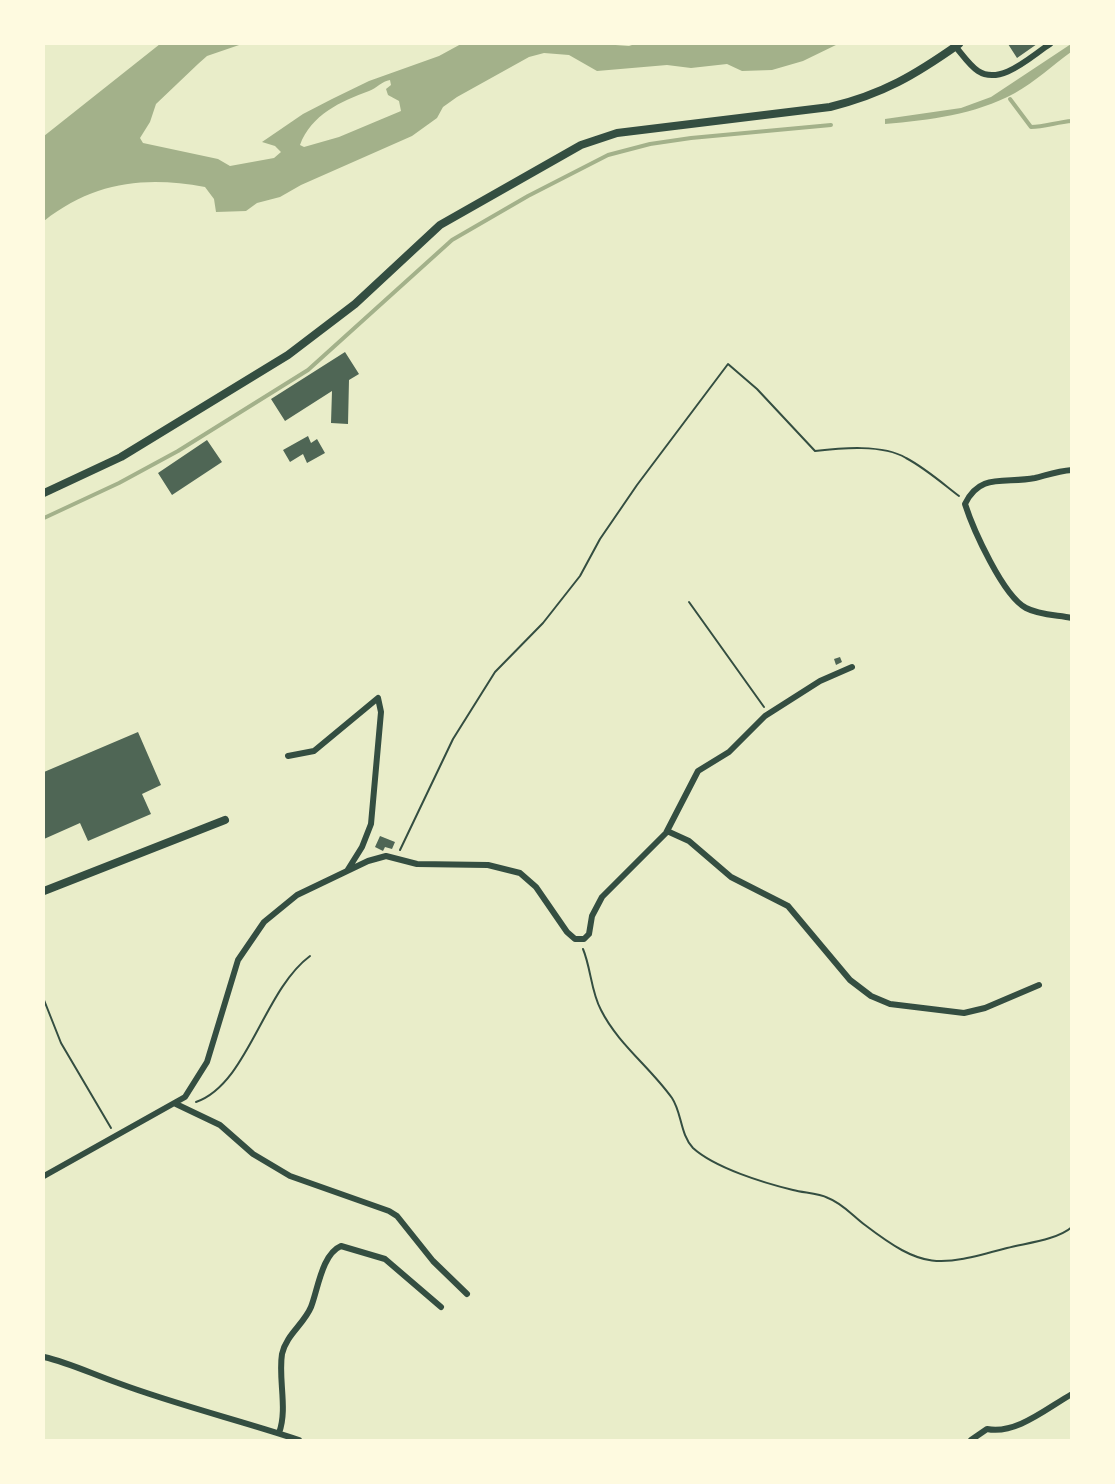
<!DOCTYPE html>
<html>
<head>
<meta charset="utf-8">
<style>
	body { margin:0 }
	#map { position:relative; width:1115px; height:1484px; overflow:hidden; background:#e9edc9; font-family:"Crimson Pro",serif }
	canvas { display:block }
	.frame { position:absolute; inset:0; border:45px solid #fefae0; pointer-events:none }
</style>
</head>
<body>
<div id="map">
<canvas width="1115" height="1484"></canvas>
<div class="frame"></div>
</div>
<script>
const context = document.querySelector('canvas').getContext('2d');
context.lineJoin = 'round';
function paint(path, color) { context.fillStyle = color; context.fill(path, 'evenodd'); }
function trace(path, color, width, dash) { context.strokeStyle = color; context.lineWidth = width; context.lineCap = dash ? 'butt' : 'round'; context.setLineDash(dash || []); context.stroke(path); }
const water = new Path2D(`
	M160 44H242L207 56 198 64 156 104 150 122 140 138 143 143 218 159 230 166 274 158 281 152 275 146 262 142 303 114 332 99 369 81 439 56 461 44H602L629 46 635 44H838L803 61 772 70 742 71 727 64 691 68 667 65 597 71 569 55 544 53 529 57 457 97 443 107 437 118 412 136 301 185 280 197 257 203 246 211 216 212 214 199 205 187C144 176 94 182 44 221V136ZM390 80 391 85 386 89 388 95 399 101 401 111 339 137 304 147 300 145C311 115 341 101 369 91 377 88 382 81 390 80Z
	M1071 44V52C1053 65 1035 82 1015 93 974 115 930 120 885 124V119L961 108 991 97Z`);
const stream = new Path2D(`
	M1010 99 1031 127C1045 127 1057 122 1072 121
	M44 518 119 483 178 451 308 370 452 240 528 196 608 155 650 144 691 138 831 125`);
const building = new Path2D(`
	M1008 44H1037L1017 58Z
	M345 352 359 374 349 380 348 424 331 423 332 391 285 421 271 399Z
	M308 436 311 443 317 439 325 453 307 463 303 454 290 462 283 450Z
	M207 440 222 462 172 495 158 473Z
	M840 657 842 662 836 665 834 659Z
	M138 732 161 785 142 794 151 814 88 841 80 823 44 839V772Z
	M380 836 395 842 392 849 385 847 383 851 375 847Z`);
const path = new Path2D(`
	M689 602 764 707
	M400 850 453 739 495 672 543 623 580 576 600 539 637 485 728 364 757 389 815 451C841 448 883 444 906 458 925 468 942 483 959 496
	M583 949C591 968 591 992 601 1010 618 1044 650 1067 672 1098 682 1113 680 1134 693 1148 715 1168 764 1183 793 1190 804 1193 818 1193 828 1198 842 1203 853 1216 865 1225 924 1270 937 1267 1007 1248 1026 1243 1057 1240 1072 1227
	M44 1000 61 1043 111 1128
	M196 1102C248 1084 263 991 310 956`);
const minor = new Path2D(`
	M955 46C962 54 969 65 978 71 1001 86 1031 56 1050 44
	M1072 470C1058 471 1047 475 1035 478 1006 484 980 472 965 504 973 529 1003 596 1026 608 1039 615 1057 615 1072 618
	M288 756 314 751 378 698 381 712 371 824 362 847 347 871
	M667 831 689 841 731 877 788 906 850 980 871 996 890 1004 964 1013 985 1008 1039 985
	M176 1104 220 1125 253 1154 290 1176 389 1211 397 1216 433 1261 467 1294
	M44 1176 185 1097 207 1062 238 960 264 922 297 895 368 861 386 856 417 864 488 865 520 873 536 887 567 932 575 939H584L589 934 592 916 602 897 666 833 698 771 729 752 765 716 820 681 852 667
	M44 1357C70 1363 92 1374 118 1383 177 1405 239 1420 299 1440
	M279 1433C288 1409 278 1379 282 1354 286 1335 304 1324 311 1307 318 1289 322 1254 341 1246L385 1259 441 1307
	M971 1440 987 1429C1016 1435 1047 1408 1072 1394`);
const tertiary = new Path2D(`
	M44 891 225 820`);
const secondary = new Path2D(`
	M44 493 121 457 288 355 355 304 440 225 581 145 617 133 830 107C883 94 915 75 959 44`);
paint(water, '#a3b18a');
trace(stream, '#a3b18a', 4);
paint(building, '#4f6655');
trace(path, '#344e41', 2);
trace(minor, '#344e41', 6);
trace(tertiary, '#344e41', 8);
trace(secondary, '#344e41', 8);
</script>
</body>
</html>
